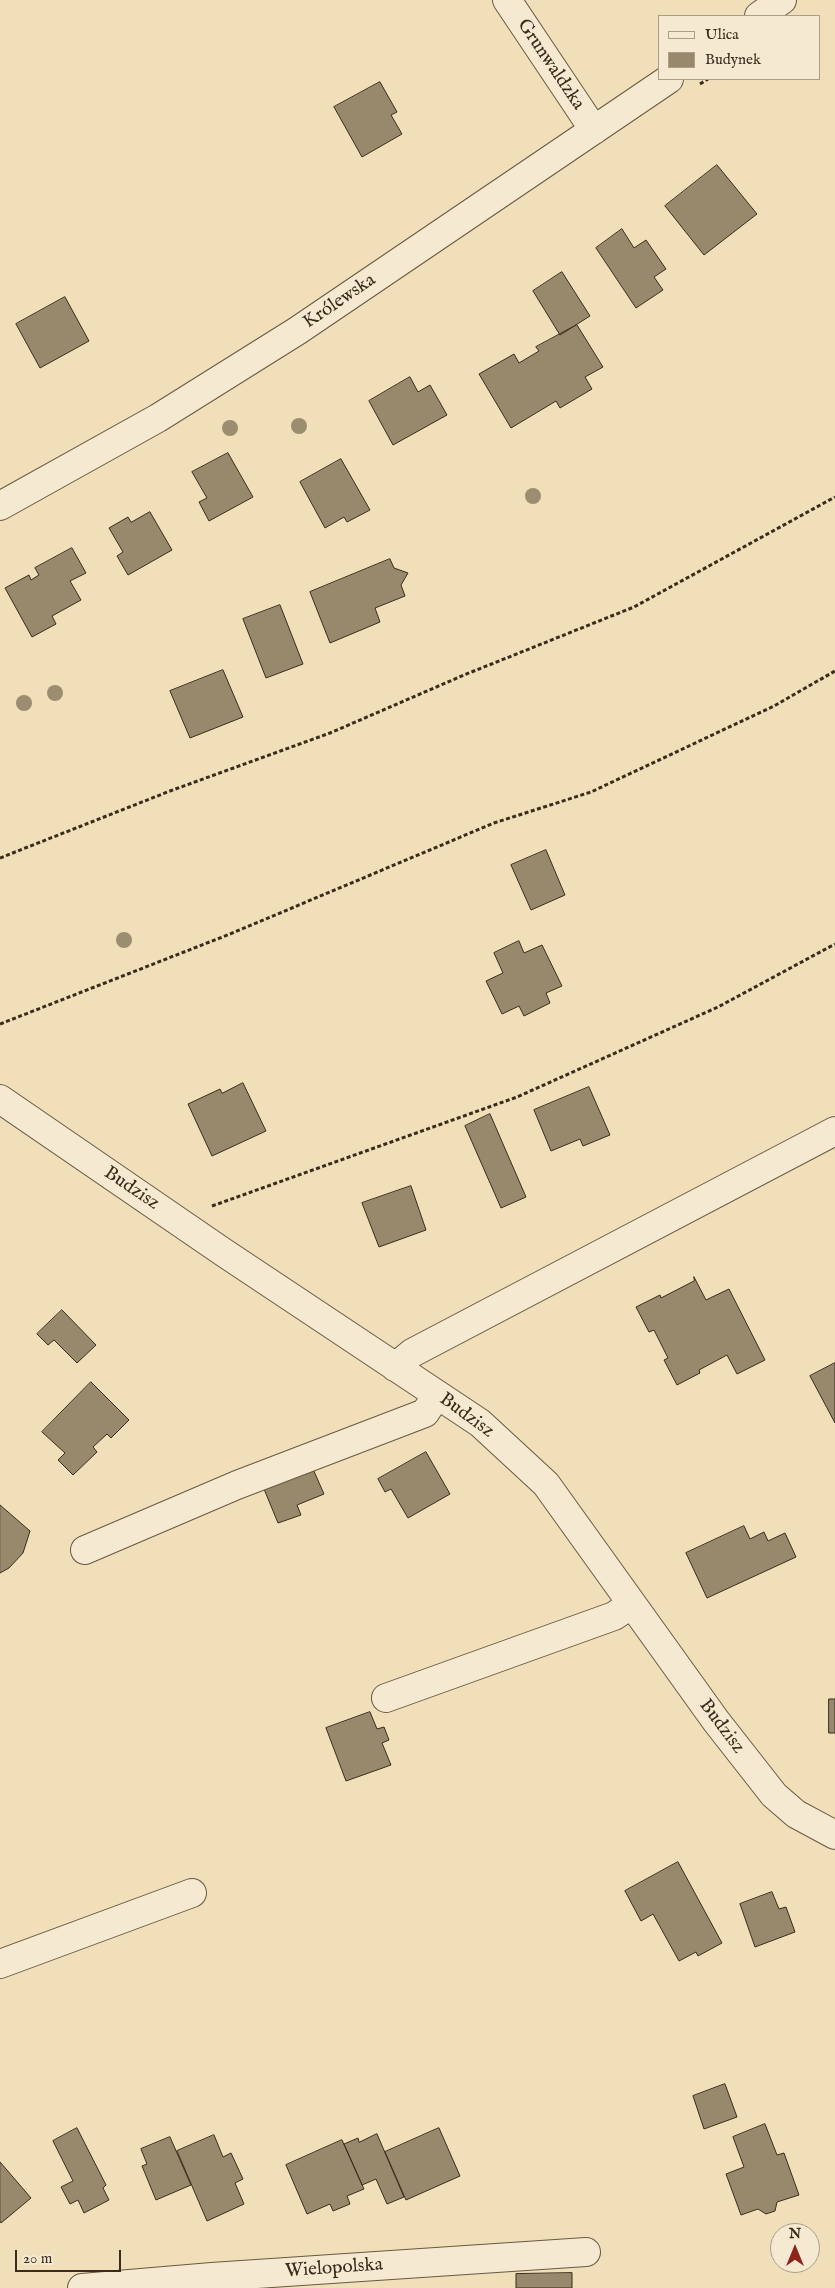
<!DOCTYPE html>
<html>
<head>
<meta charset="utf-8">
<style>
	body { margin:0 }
	#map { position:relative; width:835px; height:2288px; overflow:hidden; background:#f0dfb8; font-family:"IM FELL English",serif }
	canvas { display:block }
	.legend { position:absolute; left:658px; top:15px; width:162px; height:65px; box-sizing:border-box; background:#f5ead1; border:1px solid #aa9e89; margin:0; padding:6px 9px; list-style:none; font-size:15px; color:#392c1c }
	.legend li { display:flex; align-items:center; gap:10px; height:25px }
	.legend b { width:25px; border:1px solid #aa9e89 }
	.north { position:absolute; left:770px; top:2223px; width:50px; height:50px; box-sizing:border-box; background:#f5ead1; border:1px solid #aa9e89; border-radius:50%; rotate:0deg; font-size:14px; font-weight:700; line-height:20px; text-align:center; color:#392c1c }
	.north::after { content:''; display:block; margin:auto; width:18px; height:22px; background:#8f2418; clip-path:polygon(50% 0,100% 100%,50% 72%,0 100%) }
	.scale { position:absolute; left:15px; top:2250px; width:106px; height:22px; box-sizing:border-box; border:2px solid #392c1c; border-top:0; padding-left:6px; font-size:15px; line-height:18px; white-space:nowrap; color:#392c1c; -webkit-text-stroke:4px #f5ead1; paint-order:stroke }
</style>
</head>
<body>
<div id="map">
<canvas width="835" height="2288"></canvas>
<ul class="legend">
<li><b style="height:6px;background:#f5ead1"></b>Ulica</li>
<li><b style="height:14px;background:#98896d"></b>Budynek</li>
</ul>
<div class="north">N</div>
<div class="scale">20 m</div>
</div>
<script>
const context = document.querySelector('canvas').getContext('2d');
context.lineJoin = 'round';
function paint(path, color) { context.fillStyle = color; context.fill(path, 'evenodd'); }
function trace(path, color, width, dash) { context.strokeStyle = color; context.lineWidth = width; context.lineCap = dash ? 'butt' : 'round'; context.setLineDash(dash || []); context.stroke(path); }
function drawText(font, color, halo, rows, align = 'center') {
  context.font = font + ' "IM FELL English",serif'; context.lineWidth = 4; context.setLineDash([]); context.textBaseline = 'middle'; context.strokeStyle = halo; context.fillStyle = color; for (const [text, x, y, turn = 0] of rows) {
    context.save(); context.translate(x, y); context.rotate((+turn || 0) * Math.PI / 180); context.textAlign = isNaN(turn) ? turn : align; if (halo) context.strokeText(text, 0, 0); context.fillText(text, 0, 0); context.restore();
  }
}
const building = new Path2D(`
	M380 82 397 112 391 115 402 134 362 157 334 107Z
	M717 165 757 214 704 255 665 206Z
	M622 229 634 248 646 240 666 269 654 277 663 290 636 308 596 248Z
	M562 272 590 316 560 335 533 291Z
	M65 297 89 341 40 368 16 324Z
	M577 325 603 367 585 377 592 389 560 408 556 401 511 428 479 374 514 354 519 363 539 351 536 347Z
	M410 377 418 392 430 385 447 415 393 445 369 401Z
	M228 453 253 497 209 521 199 502 207 498 192 472Z
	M341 459 370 510 347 522 344 517 325 528 300 482Z
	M150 512 172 550 128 575 117 556 123 552 109 528 128 517 131 522Z
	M72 548 86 573 70 581 81 600 52 616 56 624 32 637 5 588 29 575 31 580 39 575 35 568Z
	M390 559 394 568 408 573 401 585 405 596 375 608 380 622 330 643 310 592Z
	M280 605 303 664 266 678 243 619Z
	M223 670 243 717 190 738 170 691Z
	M546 850 565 895 531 910 511 865Z
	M519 941 524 953 542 945 562 986 546 993 550 1003 524 1016 519 1006 502 1014 486 981 503 973 494 953Z
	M243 1083 266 1131 212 1156 188 1104 220 1089 222 1093Z
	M589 1087 610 1135 583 1146 580 1139 551 1151 534 1110Z
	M490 1114 526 1197 501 1208 465 1126Z
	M411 1186 426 1230 379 1247 362 1203Z
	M694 1277 706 1300 729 1289 765 1360 737 1374 727 1355 699 1370 700 1373 677 1385 664 1360 668 1358 654 1330 649 1332 636 1307 660 1295 661 1298 694 1281Z
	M62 1310 96 1345 77 1363 54 1340 48 1345 37 1334Z
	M835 1363V1423L810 1376Z
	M91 1382 129 1420 111 1438 107 1434 93 1447 97 1452 73 1475 58 1460 65 1453 42 1432Z
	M426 1452 450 1494 408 1518 391 1489 385 1492 378 1479Z
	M313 1469 324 1494 297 1505 301 1515 278 1523 264 1489Z
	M0 1505 30 1531 23 1553 9 1568 0 1573Z
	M744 1526 750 1539 764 1532 768 1541 785 1533 796 1557 707 1598 686 1553Z
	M829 1699H835V1733H829Z
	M370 1712 377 1729 384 1727 389 1740 382 1743 391 1765 346 1781 326 1728Z
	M678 1862 722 1943 698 1956 696 1952 679 1961 653 1914 641 1921 625 1891Z
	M772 1892 779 1909 786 1907 795 1932 755 1947 740 1904Z
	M725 2084 737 2117 704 2129 693 2096Z
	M765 2124 777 2155 784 2153 799 2195 777 2202 775 2211 766 2214 758 2209 741 2215 726 2174 744 2167 733 2137Z
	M77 2128 106 2185 103 2188 109 2200 84 2213 78 2200 70 2204 61 2187 73 2181 53 2141Z
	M439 2128 460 2176 406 2200 385 2152Z
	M377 2134 404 2197 387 2204 376 2179 362 2185 344 2144 358 2138 359 2142Z
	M214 2135 223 2157 231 2153 243 2179 235 2183 244 2204 207 2221 177 2151Z
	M170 2137 191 2185 156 2200 142 2166 147 2164 141 2149Z
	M342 2140 364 2189 347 2196 350 2204 333 2211 330 2204 307 2214 286 2165Z
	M0 2162 31 2198 1 2223 0 2221Z
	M572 2273V2288H516V2274Z`);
const path = new Path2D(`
	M700 84 708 79
	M0 858 170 791 330 733 464 675 634 607 835 497
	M0 1024 230 934 494 823 591 792 774 706 835 671
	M212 1206 517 1097 718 1007 835 944`);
const minor = new Path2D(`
	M507 0 594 130
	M759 16 782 0
	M0 506 158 418 297 331 669 79
	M0 1099 223 1252 480 1423 546 1484 716 1721 774 1795 796 1814 835 1835
	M395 1367 412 1353 835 1131
	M85 1550 237 1485 425 1413 437 1395
	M386 1698 614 1616 632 1604
	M0 1964 192 1893
	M82 2288 212 2277 586 2252`);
const trees = [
	[299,426],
	[230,428],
	[533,496],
	[55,693],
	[24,703],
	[124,940]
];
const streetNames = [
	["Grunwaldzka",550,65,56],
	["Królewska",340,302,-34],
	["Budzisz",131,1189,34],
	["Budzisz",466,1416,36],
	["Budzisz",721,1727,53],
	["Wielopolska",334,2269,-4]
];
paint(building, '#98896d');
trace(building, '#392c1c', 1);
trace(minor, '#675943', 30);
trace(path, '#392c1c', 3, [4, 2.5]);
trace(minor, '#f5ead1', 28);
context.fillStyle = '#9c8d70';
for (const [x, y] of trees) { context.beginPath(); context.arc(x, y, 8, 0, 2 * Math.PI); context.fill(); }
drawText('19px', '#392c1c', '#f5ead1', streetNames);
</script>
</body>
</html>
